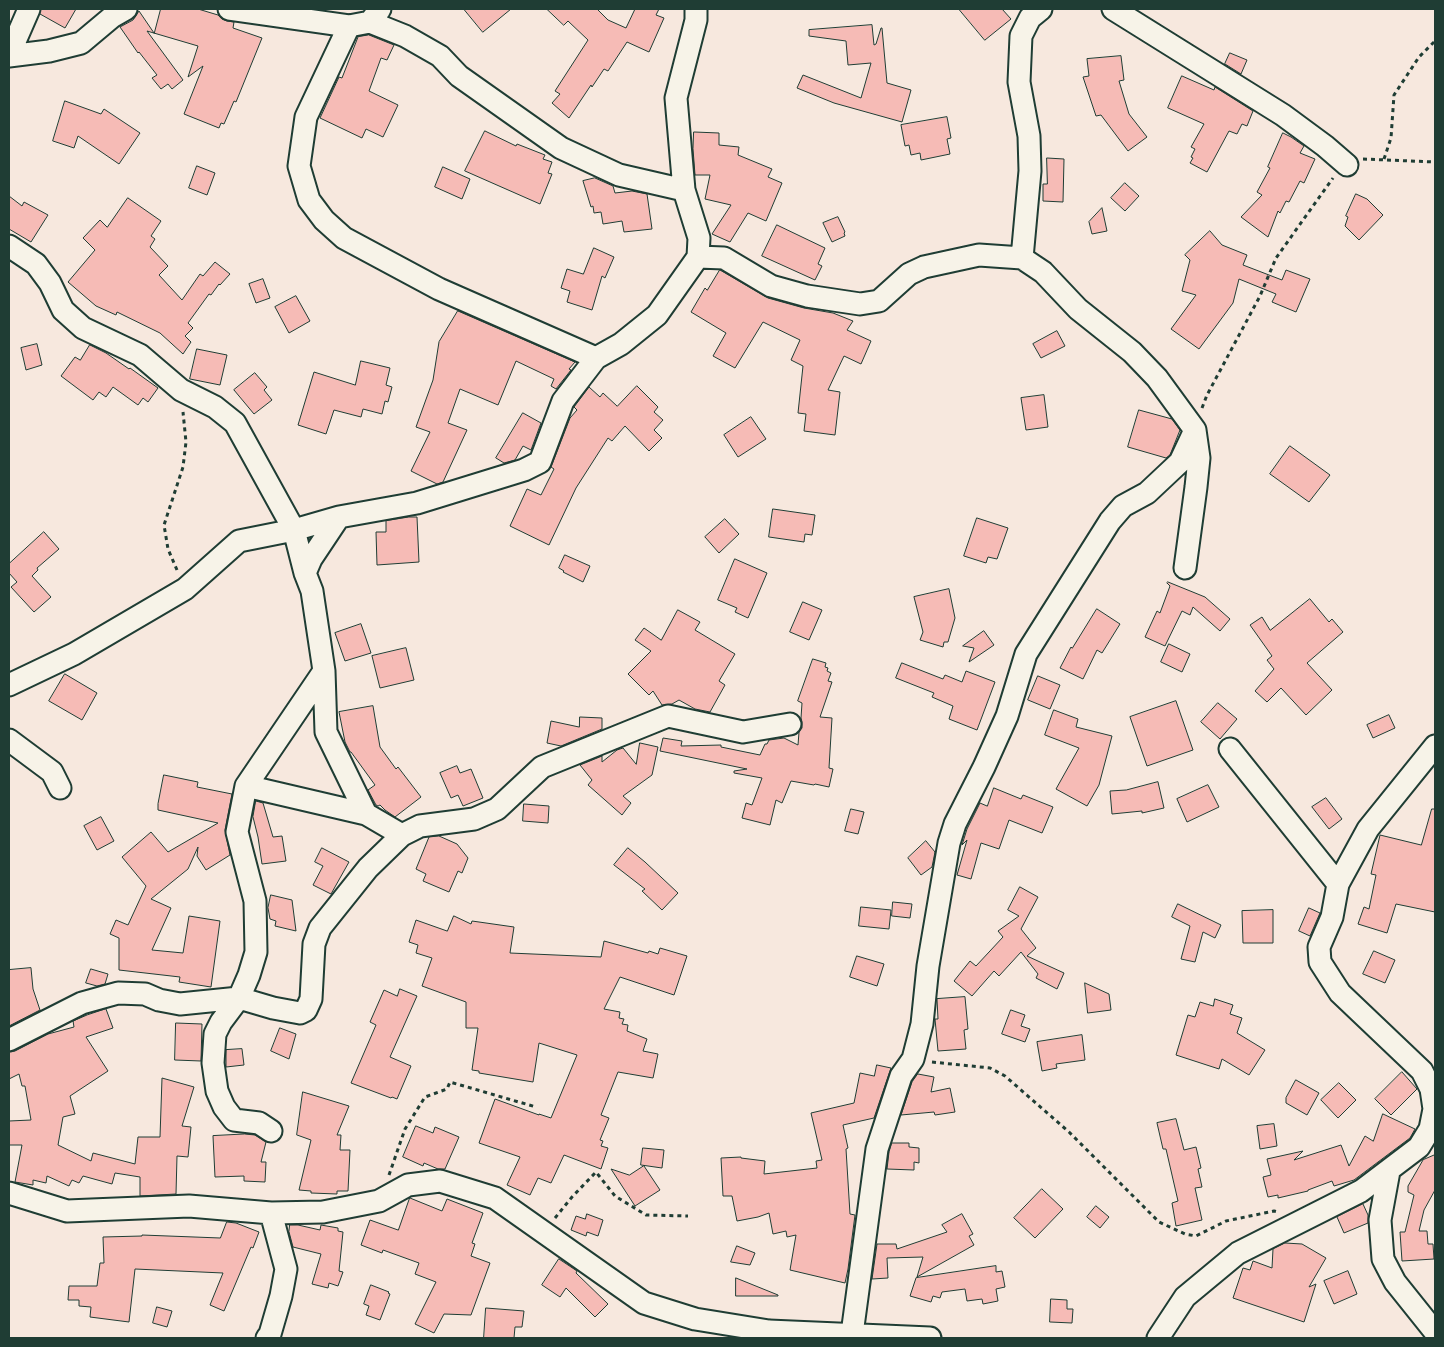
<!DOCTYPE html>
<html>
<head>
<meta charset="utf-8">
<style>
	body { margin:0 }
	#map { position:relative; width:1444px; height:1347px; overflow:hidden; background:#f7e8de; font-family:Delius,sans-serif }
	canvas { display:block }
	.frame { position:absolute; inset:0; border:10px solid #1f3d34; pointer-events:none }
</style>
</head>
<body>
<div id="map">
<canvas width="1444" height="1347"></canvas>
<div class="frame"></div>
</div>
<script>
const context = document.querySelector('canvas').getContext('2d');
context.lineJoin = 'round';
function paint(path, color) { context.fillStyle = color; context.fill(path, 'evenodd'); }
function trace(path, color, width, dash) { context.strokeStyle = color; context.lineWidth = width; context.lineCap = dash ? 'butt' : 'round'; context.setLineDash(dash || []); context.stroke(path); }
const building = new Path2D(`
	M41 9H76L65 28 40 14Z
	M161 9H198L218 15 222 19 227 21 234 22 233 28 262 38 236 102 234 101 224 124 221 123 219 128 184 114 203 66 188 77 198 46 147 31 183 80 172 89 168 84 161 89 152 78 157 75 139 52 138 53 120 27 133 20 139 11 154 33Z
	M464 9H511L483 32Z
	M547 9H597L608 20 626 28 635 9H659L656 15 664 18 649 52 627 42 608 71 604 69 592 87 591 85 569 118 552 103 560 94 555 91 588 40 568 21 564 25Z
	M959 9H1002L1011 19 985 40Z
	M872 25 874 45 876 44 881 28H882L887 83 911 90 902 122 834 103 797 88 803 75 861 98 871 63 848 65 846 41 809 36V30Z
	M369 35 394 45 387 60 381 58 369 91 398 105 383 137 366 129 362 138 320 118 339 77 342 78 358 37Z
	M1230 53 1247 60 1241 74 1225 64Z
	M1121 56 1124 80 1119 81 1129 114 1147 137 1128 151 1101 115 1096 116 1083 77 1089 76 1087 59Z
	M1182 76 1214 90 1215 87 1253 111 1247 126 1242 124 1237 134 1229 131 1207 172 1190 163 1193 158 1191 157 1195 149 1191 147 1204 124 1168 108Z
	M65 101 101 114 104 109 140 133 119 164 78 136 74 148 53 141Z
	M947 117 951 138 947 139 950 154 921 160 920 153 911 155 909 145 905 146 901 125Z
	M485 131 516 146 517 144 545 155 543 159 552 162 548 173 552 174 540 204 465 171Z
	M694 132 719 133V145L739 147 738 155 772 169 768 177 782 183 766 221 748 213 730 242 712 234 731 205 705 199 710 175H695L693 149Z
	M1283 133 1291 137 1304 146 1300 153 1315 159 1304 183 1300 181 1289 202 1286 201 1280 213 1278 211 1268 237 1241 217 1262 195 1257 192 1270 168 1268 167Z
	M1047 158 1064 159 1063 202 1043 201V184H1047Z
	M197 166 215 173 207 195 189 188Z
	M443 167 470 179 462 199 435 187Z
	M595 178 613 186 615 193 632 191 647 194 652 229 624 232 622 221 603 224 601 212 594 213 593 206 591 207 583 181Z
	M1125 183 1139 196 1125 211 1111 198Z
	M1356 194 1367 199 1383 215 1359 240 1345 226 1348 217 1346 216Z
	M9 196 22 206 24 202 48 215 31 242 9 229Z
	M128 198 161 221 151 236 155 239 150 247 168 266 159 275 182 300 200 274 203 276 215 262 230 274 220 285 219 284 211 295 209 294 188 323 193 328 185 336 191 342 183 354 160 333 117 312 116 315 96 306 68 282 95 250 83 238 100 220 107 227Z
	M1102 208 1107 231 1092 234 1089 222Z
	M838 217 845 232 844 233 845 236 832 242 823 223Z
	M777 225 825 248 818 264 822 266 815 280 762 256Z
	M1210 231 1222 245 1247 255 1243 265 1282 280 1286 270 1310 279 1296 312 1272 302 1276 294 1239 279 1233 303 1199 349 1171 329 1196 295 1182 291 1190 260 1185 255Z
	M594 248 614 257 605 278 602 276 592 310 567 302 570 291 561 288 567 269 583 274Z
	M720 270 768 298 804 308 833 313 853 321 847 330 871 341 861 364 844 356 828 390 840 392 835 435 804 431 806 414 798 413 803 366 791 360 800 340 763 322 735 368 713 356 726 333 691 312 705 288 707 290Z
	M263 279 270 298 256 303 249 284Z
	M296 296 310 321 289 333 275 307Z
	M458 311 575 362 569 369 571 370 556 389 551 386 554 379 516 361 498 405 460 389 448 423 467 430 443 482 437 484 411 471 430 432 416 427 433 380 439 342Z
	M1057 331 1065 346 1041 358 1033 344Z
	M37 344 42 365 26 370 21 348Z
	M90 345 106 353 129 369 130 368 158 388 148 402 143 398 138 405 113 387 106 397 99 392 93 400 61 376 75 357 80 360Z
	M197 349 227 355 220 385 190 379Z
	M361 361 390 368 386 385 392 387 388 402 385 401 382 414 363 409 361 417 334 410 326 434 298 425 314 372 355 385Z
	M255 373 267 387 264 390 272 400 254 414 234 390Z
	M637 386 658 407 654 412 663 420 654 430 662 438 649 451 625 426 612 441 608 438 576 488 549 545 510 526 527 489 541 495 554 469 551 467 570 418 577 410 574 407 589 387 600 397 603 393 617 406Z
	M1044 395 1048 427 1026 430 1021 398Z
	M1139 410 1172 419 1180 430 1170 455 1166 458 1128 447Z
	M523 413 541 423 531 450 523 446 515 460 504 463 496 458Z
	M751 417 766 439 738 457 724 435Z
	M1290 446 1330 475 1309 502 1270 474Z
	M773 509 815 515 812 535 805 534 804 542 769 537Z
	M409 517H417L419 562 377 565 376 532H386V521Z
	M977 518 1008 528 997 559 988 557 986 563 964 556Z
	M725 519 739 534 719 553 705 537Z
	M44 532 59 549 37 568 38 570 32 576 51 597 34 612 11 587 17 582 9 573V564Z
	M565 555 590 566 583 582 563 572 564 571 559 568Z
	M735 559 767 573 748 618 735 612 737 608 718 600Z
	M1168 582 1205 597 1230 619 1220 631 1193 607 1190 615 1182 611 1165 646 1145 637 1157 611 1160 613 1170 586 1167 583Z
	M949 589 955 618 948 642H944L943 647 920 640 923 632 914 597Z
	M1310 599 1329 622 1332 619 1343 632 1307 663 1332 690 1306 715 1281 688 1267 702 1255 691 1274 669 1267 660 1272 656 1250 625 1262 617 1270 630Z
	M803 602 822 610 809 640 790 632Z
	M1097 609 1120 624 1102 653 1097 650 1083 679 1060 668 1071 647 1072 648Z
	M678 610 700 622 695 630 735 654 719 681 725 685 710 712 695 709 679 700 672 704 662 705 653 691 649 695 628 674 651 651 635 640 644 628 661 640Z
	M361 624 371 653 345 661 335 633Z
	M984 631 994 645 969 662 974 648 963 646Z
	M1169 644 1190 654 1182 672 1161 662Z
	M406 648 414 680 380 688 372 656Z
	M813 659 826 663 825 667 828 668 827 671 831 673 828 681 832 682 820 717 832 718 829 768 833 769 829 787 815 784 814 785 791 781 782 803 776 800 770 825 742 818 746 803 752 805 762 778 734 773V771L747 769 660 751 663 738 682 741 681 746 721 745V747L760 755 765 744H767L769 740 784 738 798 745 799 732 802 728V722L801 718 802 703 798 701Z
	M902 663 943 679 945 675 962 682 966 671 995 682 977 730 949 719 953 706 932 697 934 693 896 678Z
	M65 674 97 693 82 720 49 701Z
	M1038 676 1060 685 1050 709 1028 700Z
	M1176 701 1193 750 1147 766 1130 717Z
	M1218 703 1237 719 1220 739 1201 722Z
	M373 706 380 747 396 769 398 767 421 797 395 817 385 810 380 805 378 806 376 805 368 790 375 785 351 752H350L345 742 339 712Z
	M1054 710 1078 719 1076 727 1112 736 1099 785 1087 806 1056 789 1079 748 1045 735Z
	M1389 715 1395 728 1373 738 1367 725Z
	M580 717 602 718V729L561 746 547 743 551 721 579 727Z
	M640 743 658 747 652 775 623 796 631 803 622 815 588 785 592 780 580 765 602 756V762L617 750 623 748 636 764Z
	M457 766 460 773 471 769 483 798 463 806 458 795 451 798 440 773Z
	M164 775 198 782 197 787 232 794 225 830 230 855 206 870 197 856 198 847 188 869 151 899 171 908 152 950 183 953 189 916 220 921 211 987 179 982 180 977 119 970V938L110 934 116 920 128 925 146 886 122 857 151 832 168 852 218 823 158 810V804Z
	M1158 782 1164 808 1142 813V811L1112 814 1110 791 1126 790Z
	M1208 785 1219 807 1187 822 1177 799Z
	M994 788 1021 799 1023 795 1053 807 1042 833 1009 820 999 849 981 843 971 879 957 875 967 840 962 845 967 829 980 803 987 806Z
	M1326 798 1342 819 1329 829 1312 807Z
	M256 801 263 803 273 837 282 836 286 861 262 864 258 837 253 817Z
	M524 804 549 806 548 823 523 821Z
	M851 809 864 812 858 834 845 831Z
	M1432 809H1435V912L1396 904 1387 933 1358 924 1364 907 1369 909 1376 875 1371 874 1380 835 1421 845Z
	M101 817 114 841 97 850 84 826Z
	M439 836 457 844 468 858 462 873 458 871 449 892 423 881 426 874 416 869 429 837Z
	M926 841 935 852 932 867 921 875 908 858Z
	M322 848 349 862 331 894 313 885 323 866 315 862Z
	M628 848 645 862 678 893 662 910 642 891 645 889 614 865Z
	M1020 887 1038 897 1021 929 1036 948 1027 956 1064 973 1057 989 1036 978 1038 974 1021 952 999 976 994 971 972 996 954 981 970 961 976 966 1003 937 998 931 1019 916 1008 910Z
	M271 895 292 900 296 931 275 926 276 921 270 919 268 908Z
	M893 902 912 904 910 918 892 916Z
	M1178 904 1221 925 1215 938 1203 932 1195 962 1181 959 1190 926 1172 917Z
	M861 907 891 910 889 929 859 926Z
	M1309 908 1320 913 1310 936 1299 931Z
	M1273 910V943H1243L1242 911Z
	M454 916 471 924 472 921 514 927 510 953 601 957 604 941 648 953 649 951 658 954 660 948 687 956 674 995 620 977 604 1009 620 1012 619 1018 624 1019 622 1024 628 1025 627 1031 647 1039 643 1051 658 1054 653 1078 618 1072 601 1115 609 1118 600 1140 603 1141 601 1146 608 1148 601 1169 564 1155 551 1183 538 1178 530 1195 507 1185 520 1157 479 1143 495 1099 539 1115V1114L551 1118 577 1055 539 1043 533 1082 479 1073V1071L472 1070 478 1028H466V1002L422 986 432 958 416 953 418 945 409 942 416 920 447 931Z
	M1374 951 1395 960 1385 983 1363 974Z
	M857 956 884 964 877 986 850 977Z
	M31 968 33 989 40 1010 9 1026V970Z
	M91 969 108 974 105 984 97 986 86 983Z
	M1085 983 1109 994 1111 1010 1088 1013Z
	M400 989 417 996 390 1057 411 1066 397 1099 392 1097 391 1098 351 1083 376 1025 370 1022 384 990 397 996Z
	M965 997 968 1029 964 1030 966 1049 938 1051 935 1019H938L937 999Z
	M1215 999 1233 1005 1230 1014 1242 1018 1237 1033 1265 1050 1249 1075 1222 1059 1219 1069 1176 1055 1188 1015 1195 1017 1200 1002 1213 1006Z
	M106 1009 113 1028 86 1037 108 1071 70 1096 75 1114 63 1117 58 1145 91 1161 93 1153 135 1164 138 1137H160L162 1078 194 1087 182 1126 191 1127 188 1157 177 1156 176 1194 140 1196V1177L115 1173 112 1184 83 1176 79 1183 72 1180 69 1186 47 1176 46 1183 33 1180V1185L15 1182 22 1145H9V1121L31 1120 25 1086H22L19 1074 9 1079V1052L15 1051 48 1034 74 1027 73 1021 87 1015Z
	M1011 1010 1025 1015 1021 1026 1030 1029 1025 1042 1002 1034Z
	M176 1023 202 1024 201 1061 175 1060Z
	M280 1028 296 1034 289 1059 271 1051Z
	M1082 1035 1085 1060 1056 1064 1057 1068 1042 1071 1037 1042Z
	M242 1049 244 1065 226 1067V1050Z
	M877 1065 891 1068 874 1118 843 1125 848 1148 846 1149 850 1214 855 1215 848 1269 845 1283 790 1270 796 1235 787 1237 786 1231 773 1234 769 1213 758 1217 737 1221 732 1196H723L721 1158 741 1157V1158L765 1161 764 1174 817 1168 816 1161 822 1160 811 1113 854 1103 860 1073 874 1076Z
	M1402 1072 1417 1089 1391 1115 1375 1099Z
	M918 1074 934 1077 931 1092 950 1088 955 1112 935 1115 934 1112 901 1115 912 1082Z
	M1296 1080 1319 1093 1307 1115 1286 1103V1098Z
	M1339 1083 1356 1100 1338 1118 1321 1100Z
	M303 1092 349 1106 337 1135H341L340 1150H350L348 1191H337V1194L311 1193V1191L299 1190 311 1140 297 1135Z
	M1383 1114 1415 1129 1410 1138 1354 1180 1334 1186 1332 1181 1308 1190V1191L1278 1198V1195L1268 1197 1263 1177 1271 1175 1267 1159 1303 1151 1294 1160 1341 1145 1349 1166 1365 1136 1373 1141Z
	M1176 1119 1184 1150 1196 1147 1201 1168 1198 1169 1202 1187 1195 1188 1202 1220 1176 1226 1172 1203 1178 1201 1166 1149H1163L1157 1123Z
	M1274 1124 1277 1146 1260 1149 1257 1126Z
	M416 1126 433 1133 435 1127 459 1137 445 1169H438L424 1163 423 1166 403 1157Z
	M245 1134 255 1135 266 1142 261 1162H266L265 1182 244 1181V1176L215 1177 213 1136Z
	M892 1143H909V1147L919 1148V1163L914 1162V1170L887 1169 889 1152Z
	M643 1148 664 1150 662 1168 641 1165Z
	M1435 1155V1190L1424 1210 1419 1231H1427L1428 1244H1433L1434 1259 1402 1261 1400 1232H1405L1414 1195 1408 1192V1186L1423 1160Z
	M644 1166 660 1190 635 1206 611 1169 629 1175Z
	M1042 1189 1063 1209 1035 1238 1014 1218Z
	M410 1198 442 1211 447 1199 483 1213 472 1243 475 1244 471 1256 490 1263 471 1315 444 1314 434 1333 415 1324 436 1282 415 1274 419 1263 383 1250 382 1253 361 1245 370 1220 398 1230Z
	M1363 1204 1368 1215V1223L1344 1233 1337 1217Z
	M1096 1206 1109 1217 1100 1228 1087 1217Z
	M587 1214 603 1220 598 1236 587 1232 586 1236 571 1230 576 1216 585 1219Z
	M962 1214 973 1234 969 1236 974 1245 917 1277 923 1257 887 1258 888 1278 872 1279 877 1244H896L897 1249 947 1232 942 1225Z
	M227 1222 236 1223 259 1232 253 1248 251 1247 224 1311 210 1305 223 1273 135 1269 129 1322 90 1317 91 1307 79 1306V1300H68L69 1286H97L100 1263H104L103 1237 142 1236V1235L220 1238Z
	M290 1225H298L320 1230 321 1225 338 1228V1231L343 1232 339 1271 343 1272 338 1286 329 1283 328 1288 312 1284 321 1254 293 1247 289 1232Z
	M1285 1243 1302 1244 1326 1258 1309 1287 1316 1284 1304 1322 1233 1298 1243 1268 1250 1270 1253 1261 1272 1268 1273 1249Z
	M737 1246 755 1253 750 1265 731 1262Z
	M559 1259 577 1271 576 1273 608 1304 595 1317 566 1288 560 1297 542 1285Z
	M996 1266V1272L1002 1271 1005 1287 996 1289 998 1301 983 1304 982 1299 967 1301 965 1289 942 1292 940 1298 933 1296 931 1302 910 1296 916 1278Z
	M1348 1271 1357 1294 1334 1304 1324 1281Z
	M736 1278 778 1295V1296H736Z
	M371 1285 389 1292 388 1293 390 1294 380 1320 366 1315 369 1306 364 1304Z
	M1051 1299 1067 1300V1309H1073L1072 1323 1050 1322Z
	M157 1307 172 1311 167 1327 153 1323Z
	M486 1308 524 1311 522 1327H515L514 1338H484Z`);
const path = new Path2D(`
	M1363 159 1435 162
	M1384 159 1391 138 1394 95 1419 57 1435 41
	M1202 408 1207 395 1260 296 1276 258 1333 178
	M177 570 168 549 164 525 183 467 186 442 183 412
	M932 1062 990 1068 1005 1076 1069 1132 1159 1222 1185 1234 1196 1236 1226 1221 1274 1211 1278 1212
	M389 1175 405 1129 425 1097 447 1089 450 1082 536 1107
	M555 1218 572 1197 596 1172 615 1196 646 1215 688 1216`);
const minor = new Path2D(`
	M229 9 349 26 370 22 380 9
	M1113 9 1283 115 1325 146 1347 165
	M370 22 405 36 440 56 459 76 561 148 619 175 684 190
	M349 26 306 117 299 166 309 200 324 220 344 238 439 289 596 358
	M9 55 29 9
	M9 56 49 51 81 43 112 17 126 9
	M9 246 36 264 50 283 63 310 83 328 140 355 181 390 215 407 235 423 294 530 305 573 312 591 324 671 246 786 237 832 255 901 256 952 249 975 239 998 221 1022 215 1034 213 1063 217 1091 224 1107 234 1120 259 1123 271 1131
	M698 257 724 258 771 286 807 296 860 304 879 301 909 274 924 267 979 255 1022 258 1043 272 1078 309 1132 352 1157 378 1195 430 1199 458 1196 487 1185 568
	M1022 258 1030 171 1029 136 1019 82 1021 36 1030 18 1041 9
	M305 573 311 559 339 517
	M324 671 326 732 366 814
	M9 685 74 654 185 589 239 541 294 530 339 517 417 503 524 470 540 462 563 401 596 358 621 344 657 315 698 257 699 238 684 190 676 98 696 20V9
	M9 740 52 772 60 788
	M246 786 366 814 402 835
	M1338 884 1368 829 1435 746
	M9 1040 82 1003 118 993 145 994 159 1000 180 1004 239 998 273 1008 300 1013 306 1010 311 999 314 944 320 928 368 868 402 835 420 826 474 819 497 809 542 767 668 716 743 732 790 724
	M1389 1171 1380 1220 1383 1259 1395 1282 1435 1332
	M9 1193 67 1211 189 1206 271 1213 323 1212 379 1201 408 1185 440 1181 495 1198 644 1303 695 1319 769 1331 930 1338
	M852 1334 877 1149 901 1076 913 1059 922 1024 928 966 949 843 955 824 984 767 1007 716 1026 654 1110 521 1123 506 1147 493 1180 462 1195 430
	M267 1338 270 1334 281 1296 286 1269 271 1213
	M1158 1338 1185 1297 1238 1253 1361 1191 1419 1147 1430 1129 1434 1109 1431 1089 1422 1071 1340 993 1320 962 1319 947 1332 917 1338 884 1230 749`);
paint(building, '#f6bbb6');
trace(building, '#1f3d34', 1);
trace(minor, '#1f3d34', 25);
trace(path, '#1f3d34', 3, [4, 4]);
trace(minor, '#f7f3e8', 21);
</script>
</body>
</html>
